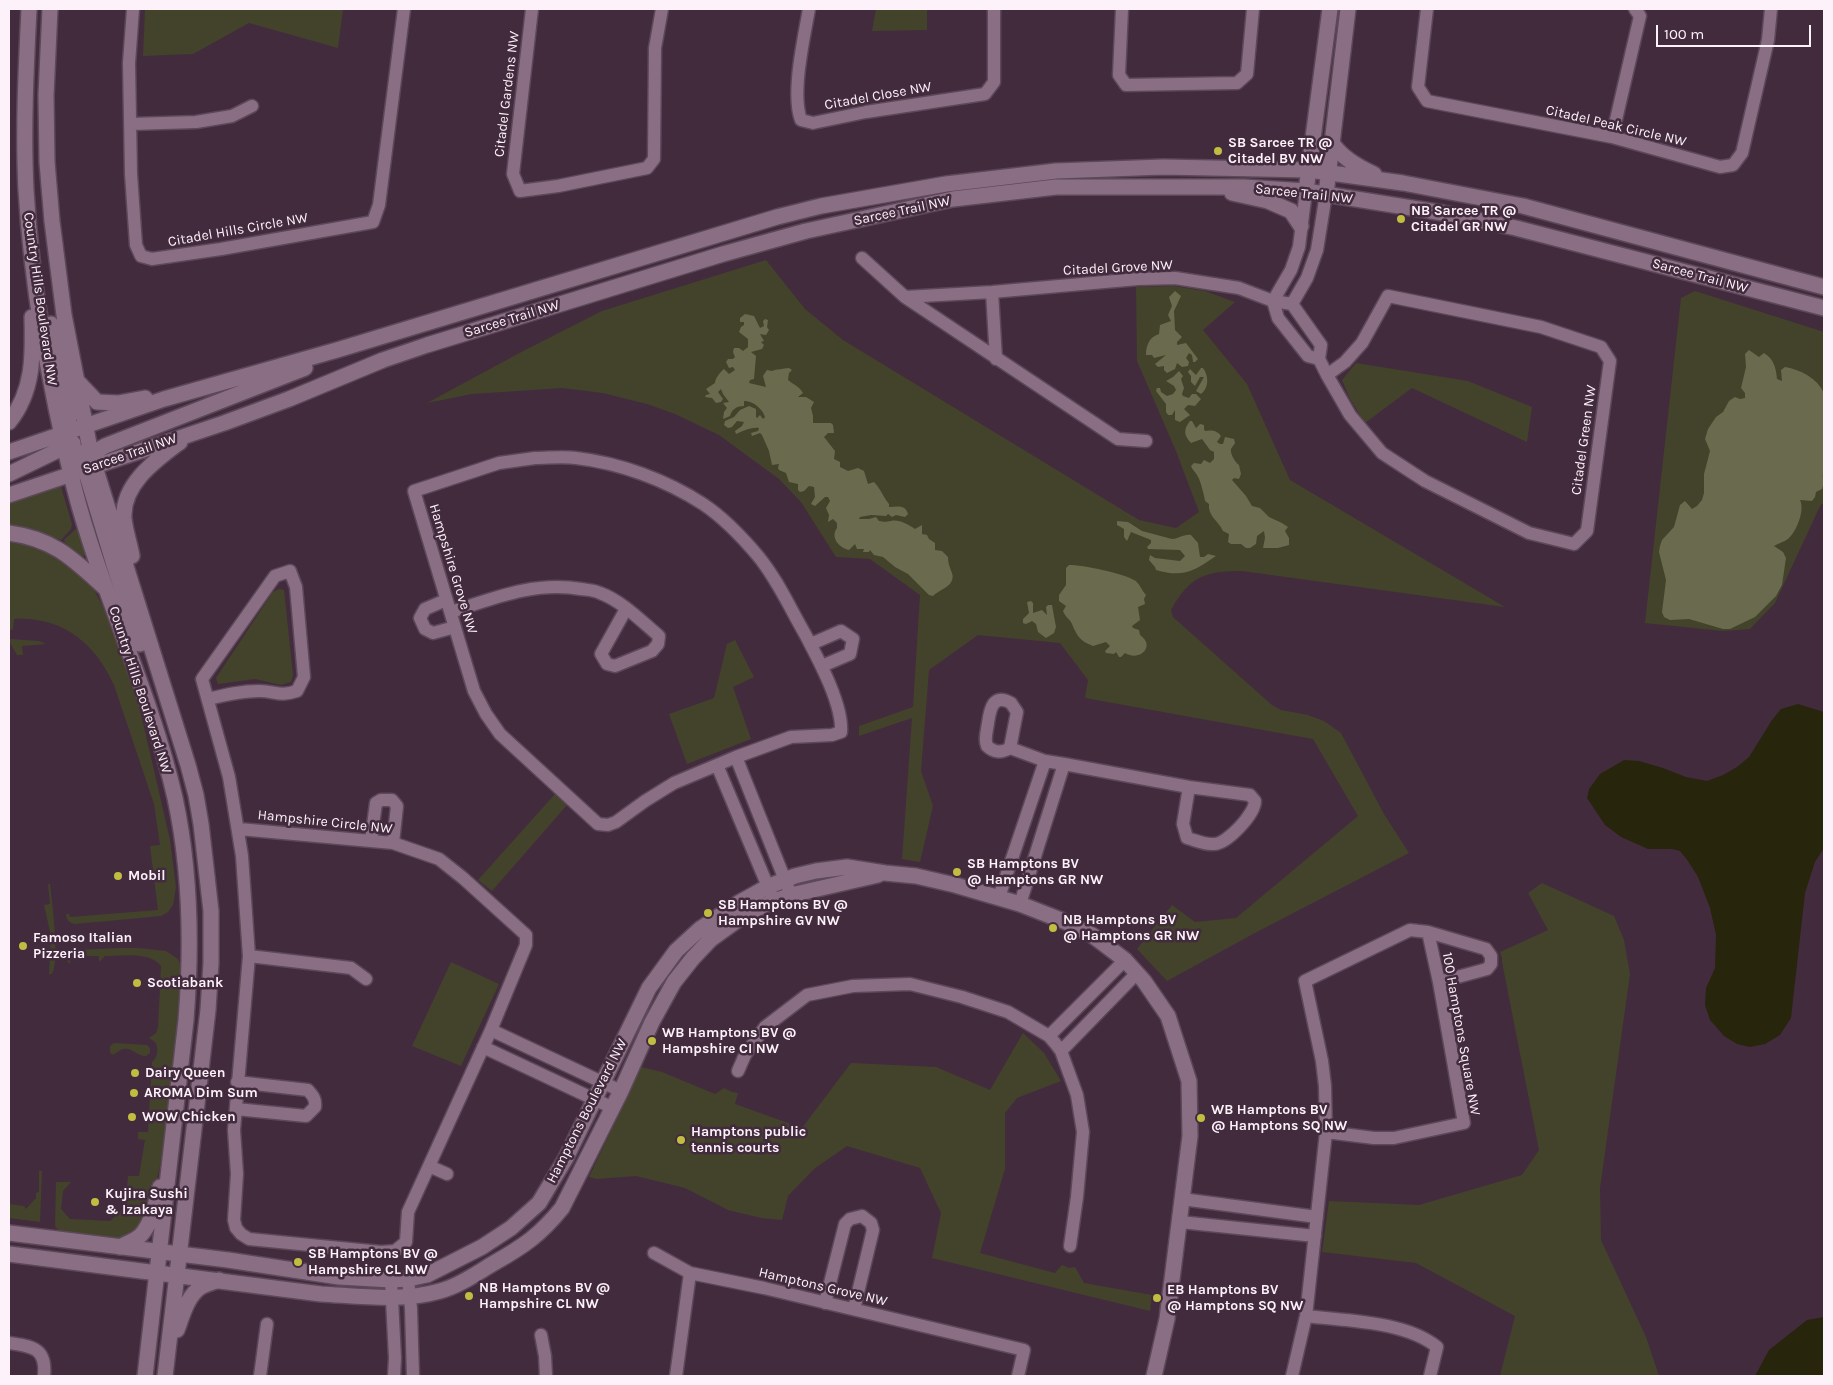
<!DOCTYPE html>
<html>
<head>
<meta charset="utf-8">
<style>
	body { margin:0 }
	#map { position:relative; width:1833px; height:1385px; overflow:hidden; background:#432b3e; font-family:Karla,sans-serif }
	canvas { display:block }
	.frame { position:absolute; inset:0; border:10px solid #fdf1fa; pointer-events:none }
	.scale { position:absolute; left:1656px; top:25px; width:155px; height:22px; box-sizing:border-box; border:2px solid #fdf1fa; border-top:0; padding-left:6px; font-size:15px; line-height:18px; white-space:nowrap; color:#fdf1fa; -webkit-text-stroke:4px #432b3e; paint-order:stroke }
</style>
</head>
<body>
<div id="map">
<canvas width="1833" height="1385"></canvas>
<div class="frame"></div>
<div class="scale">100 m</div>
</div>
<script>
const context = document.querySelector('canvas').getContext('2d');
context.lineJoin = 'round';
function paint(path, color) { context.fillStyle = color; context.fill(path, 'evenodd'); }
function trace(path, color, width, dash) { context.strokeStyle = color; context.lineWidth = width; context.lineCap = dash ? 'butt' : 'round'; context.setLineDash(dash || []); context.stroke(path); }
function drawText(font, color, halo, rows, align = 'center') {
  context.font = font + ' Karla,sans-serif'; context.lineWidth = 5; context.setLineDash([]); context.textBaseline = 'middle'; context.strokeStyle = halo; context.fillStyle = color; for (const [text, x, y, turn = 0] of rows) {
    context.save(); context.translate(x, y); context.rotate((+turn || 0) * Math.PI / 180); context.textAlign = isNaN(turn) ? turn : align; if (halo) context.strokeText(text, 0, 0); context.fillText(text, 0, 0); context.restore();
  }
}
const green = new Path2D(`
	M145 9H343L338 48 249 23 193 54 143 56Z
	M876 9H927V30L872 31Z
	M766 260 805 309 843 340 1139 520 1176 528 1199 512 1176 451 1137 361 1136 287 1173 286 1205 291 1235 302 1203 330 1247 384 1290 480 1505 607 1242 571C1205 571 1190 576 1171 610L1173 617 1272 705 1281 710 1308 715 1324 721 1341 733 1384 814 1409 853 1253 934 1167 981 1137 949 1172 905 1195 922 1236 918 1358 816 1313 739 1085 698 1088 680 1060 643 978 635 929 670 921 771 933 806 920 862 902 859 912 718 859 736V726L913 707 920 595 870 559 836 557 801 502 779 479 719 435 675 414 647 404 603 393 562 388 472 394 427 403 525 350 602 311Z
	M1695 291 1824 332V505L1821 504 1775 603 1750 629 1723 631 1645 623 1681 298Z
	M1356 363 1468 381 1532 407 1527 442 1412 388 1365 423 1350 399 1342 380Z
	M57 485 61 487 72 524 71 529 61 540 28 529 9 527V501Z
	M77 528 86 554 83 557 65 543 64 540Z
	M9 538 59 554 91 584 111 622 138 701 170 840 176 887 173 905 168 912 161 916 75 924C69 923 67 920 66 914H69L70 917 158 910 150 846 160 845 154 804 114 685C95 643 62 616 14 619L13 629 9 631Z
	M279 589 284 590 293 675 291 682 281 685 255 679 218 684 216 678 273 592Z
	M9 638 10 639 39 641 46 644 22 646 23 655H17L9 641Z
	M735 640 754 677 733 687 751 739 687 764 669 714 714 698 727 644Z
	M555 794 567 805 492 891 478 880Z
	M1542 883 1614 916 1624 940 1630 974 1600 1188 1601 1240 1646 1337 1659 1376H1500L1515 1316 1416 1263 1322 1252 1329 1201 1419 1205 1522 1175 1539 1150 1502 962V958L1500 952 1548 930 1528 893Z
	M48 884H50C52 903 60 959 52 974H49L51 936 44 905 50 904Z
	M119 948H139L166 951 178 959 181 966 183 978 165 1144 152 1201 142 1228 137 1226C134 1235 127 1237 118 1239L60 1233 55 1226 56 1182H71L63 1191 61 1209 70 1219 110 1221 122 1210V1197L126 1198 128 1176H139L145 1140 138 1139V1132H148L152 1062C158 1056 159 1049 155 1042L149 1038 156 1033 158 1027 161 966C150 951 122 956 105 956L99 962V956H71L70 964 67 961 70 953 75 950Z
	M451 962 499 984 461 1066 412 1046Z
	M1023 1033 1044 1053 1061 1081 1017 1098 1005 1113V1169L980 1253 1055 1273 1062 1265 1069 1268 1075 1267 1084 1283 1152 1295 1150 1311 932 1258 941 1213 920 1168 847 1146 814 1169 788 1196 782 1220 761 1218 728 1210 685 1188 636 1176 597 1179 589 1177 641 1067 662 1072 715 1094 724 1088 732 1092 738 1093 735 1104 802 1128 851 1063 936 1067 990 1090Z
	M114 1043 147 1045 150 1048V1053L146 1056C136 1056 133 1047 123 1049 119 1050 116 1054 112 1055L110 1052V1046Z
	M39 1171H42L40 1222 9 1218V1204L24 1206 26 1209 36 1198V1193L39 1192Z`);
const forest = new Path2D(`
	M1175 291 1181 296 1174 311 1175 330 1182 337 1177 342V345L1186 343 1198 359 1195 362H1193L1192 355 1189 353 1186 358 1189 362 1188 366 1182 367 1177 363 1175 369 1167 373 1164 370V366L1158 367 1155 364 1166 355 1154 358 1152 355H1146C1146 346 1149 337 1159 334L1160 325 1171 321 1168 315 1172 306 1169 297Z
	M745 314 754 316 760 328 764 326 763 321 765 319 768 320 767 327 769 330 766 335 760 334 764 341 761 342 764 345 762 349 751 352 756 356 754 379 750 380 749 383 766 387 763 376 767 370 772 371C777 369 783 369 789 368L792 370 789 373 788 380C794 385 799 386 803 393L798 397H806L814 402 811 408 813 416V423H831L833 425 834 433H828L824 437 835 451 834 459 840 462V467L848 471 858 468 864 471 868 484 874 482C881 489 883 497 889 504V507C897 507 905 504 908 514L905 517 896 515 892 517 888 514 886 516 871 515 860 517 859 519H869L876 517 879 521C884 522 886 522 891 521 899 519 909 525 915 529L922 525V534L927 535 929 539 935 543V550L942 551 948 557C948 564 950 567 952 573 956 586 940 589 933 596L929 595 908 574 895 567 883 557 874 555 870 550 869 552H863L864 549H857L855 544 849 550C839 548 830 537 837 528V523L833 519 828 522 829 515 826 508 830 501 828 497H825L815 506 811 504 815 497 814 487 809 486 804 491 800 492 798 490V484L789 482 786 473 779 470 778 468 779 464 772 465 769 451 762 435 760 433 752 436 751 433 758 431 759 428C752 427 743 431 736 434L735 431 742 426 744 422 737 421 732 427 728 428 724 425 725 421 734 417 740 410 749 406 756 409V417L757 418 760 415 763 419 765 417C763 409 752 400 744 401V406C737 406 732 409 730 416L723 419 724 412 727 408 723 403 729 402 723 394 721 389 718 392 723 399 721 402 716 403 712 398 705 397 706 395 710 394 706 389 715 383C715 379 720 372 724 369L729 374 735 370 733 367 729 368 726 362 728 359H733L735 357 733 352 734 348H739L743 351 748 347V339L739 332 741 327 744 325V322H740V318Z
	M1749 350 1759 357 1764 353C1774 359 1776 368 1777 379L1782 381 1781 370 1785 367C1801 370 1817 378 1824 393V468C1821 476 1825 482 1822 489L1816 492 1815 497 1812 501 1800 500C1805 510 1797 531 1788 539 1784 542 1779 543 1774 546L1783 552 1786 558 1782 585 1776 596 1755 617 1730 629H1723L1689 619 1670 620 1664 617 1662 612 1666 580 1659 552 1660 546 1662 540 1674 527 1680 505 1685 501 1692 509 1697 506 1702 500 1704 493V474L1710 451 1705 439 1708 429 1716 417 1723 412 1729 401 1735 397 1740 399 1745 398V393L1741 388 1746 367 1745 354Z
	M1201 368H1203C1209 376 1209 388 1201 394L1196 391 1204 377H1200L1195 386 1191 382V376L1188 372 1190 369 1196 375Z
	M1179 371 1183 376 1181 379 1184 388 1182 394 1183 396 1189 398 1192 394H1196L1201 399 1195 406 1188 405 1184 409 1190 415 1180 422 1175 420V410L1172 415H1168L1166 412V404L1156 391 1157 388H1160L1161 392 1167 396 1173 394 1176 390 1174 386 1166 381 1173 377Z
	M1190 421H1192L1196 428 1200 424 1204 425V429L1205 431C1211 430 1217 430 1221 436L1217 442 1220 444H1223L1225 437 1234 439 1235 443C1234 445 1232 447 1231 449 1230 454 1235 462 1239 465L1241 474 1239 479 1234 478 1232 480 1246 496 1252 506 1260 508 1269 517 1282 523 1288 527 1285 531 1289 538V545L1278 548H1263L1265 538 1264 531 1257 536 1256 544 1250 548H1246L1241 544H1231L1228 542 1229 534 1223 531C1219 521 1208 517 1209 504L1205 501C1205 498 1200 479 1198 477 1196 472 1193 471 1191 466L1194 463 1201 464 1204 460 1210 463 1214 459V452L1210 450 1202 439 1191 443C1184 435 1183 430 1190 421Z
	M1117 521 1128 522 1142 531 1172 539C1179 539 1183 534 1191 535L1198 543 1200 557H1204L1208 554 1216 556C1194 571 1183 578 1156 570L1155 567 1149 560 1150 555 1155 558 1180 561 1185 556 1180 550 1148 549 1147 547 1151 543V540L1131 532 1127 541 1124 537V529L1117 525Z
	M1069 565C1083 565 1122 573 1134 580 1139 582 1142 591 1146 595L1144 599 1145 604 1138 607 1140 620 1132 626 1133 628 1139 630 1140 635C1156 646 1140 662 1125 653L1121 657H1119L1116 652 1114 654 1106 653 1105 651 1110 646 1106 642 1093 646C1080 641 1077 636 1072 624 1070 619 1065 617 1063 611L1066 606 1059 601V595L1066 585V568Z
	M1031 601 1033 603V613L1042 610 1047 615 1046 607 1048 605H1052L1056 627 1054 633 1046 638 1038 632 1036 624 1032 621 1026 624 1023 623V619L1029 613 1027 602Z`);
const water = new Path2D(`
	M1798 704 1824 712V848L1815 862 1805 893 1791 1018 1780 1035 1765 1044 1750 1047 1737 1044 1724 1036 1710 1020 1705 1005 1706 988 1715 968 1716 935 1710 908 1698 877 1688 861 1680 851 1672 849H1648L1621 837 1605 825 1587 798 1589 789 1600 774 1624 760 1639 761 1663 768 1686 777 1707 781 1723 775 1737 767 1749 757 1772 720 1781 709Z
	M1824 1317V1376H1755L1769 1350 1807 1320Z`);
const minor = new Path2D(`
	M133 9 129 63 131 174 136 245 141 256 152 259 221 249 373 222 379 205 404 9
	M532 9 513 174 520 191 558 186 647 168 654 159 655 48 662 9
	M809 9C804 38 791 93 801 120L813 123 866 112 985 94 994 82V9
	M1122 9 1119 75 1126 85 1237 83 1247 74 1253 9
	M1427 9 1418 87 1427 101 1612 137 1720 167 1733 165 1742 153 1768 40 1771 9
	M131 124 196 122 232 116 252 106
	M1612 137 1640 16 1635 9
	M1306 191 1299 247 1291 270 1273 301 1278 318 1308 356 1319 359
	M862 258 905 297 1118 439 1146 441
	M992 292 996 359
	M905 297 992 292 1138 279 1175 278 1239 288 1273 301 1292 304 1321 345 1319 359 1327 375 1350 415 1382 453 1425 481 1529 533 1574 544 1587 531 1610 361 1601 347 1541 327 1388 296 1362 343 1345 362 1327 375
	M1292 304 1307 278 1317 250 1326 194
	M535 458C548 458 563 456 576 458 620 463 666 480 703 504 724 518 742 537 758 556 777 579 790 608 805 634 818 659 843 704 841 732L832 735 791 737 736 757 674 783 645 801 616 822 608 825 598 824 500 734 486 714 474 691 414 491 499 463Z
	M446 600 425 609 420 618 425 629 433 633 455 627
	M451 612C494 598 535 581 581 589 587 590 594 590 600 593 622 601 641 621 659 636L658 644 652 651 615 666 607 664 601 654 626 609
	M811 644 841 631 853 639 850 654 822 666
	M208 699C225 695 241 691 259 691 276 691 279 697 297 691L304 677 296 587 290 571 275 576 202 679 229 777 242 856 249 956 234 1130 237 1174 234 1220 236 1228 241 1234 249 1239 381 1252 395 1251 406 1242 408 1212 491 1030 526 945V935L463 878 439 859 393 843 239 829
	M1010 748 1017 712 1011 703C993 693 990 709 988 723 987 731 984 739 987 746 994 753 1002 753 1010 748L1045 761 1064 764 1189 787 1250 795 1255 801C1255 814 1227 844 1214 844 1205 845 1195 840 1187 838L1183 824 1189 787
	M736 757 791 895
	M717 765 774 901
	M371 840 376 803 381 800H392L397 806 393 843
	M999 897 1045 761
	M1020 904 1064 764
	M249 956 351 968 366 979
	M491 1030 621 1091
	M1049 1036 1125 960
	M483 1047 613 1108
	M1061 1051 1137 973
	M738 1071 745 1055 765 1027 807 995 853 986 910 984 962 997 1008 1012 1049 1036 1055 1043 1061 1051 1077 1095 1083 1132 1077 1197 1070 1246
	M236 1109 306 1116 315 1107C316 1099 313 1096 308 1090L237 1082
	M1326 1132 1374 1138H1394L1464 1123 1439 982 1428 932
	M429 1166 447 1174
	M1182 1199 1317 1217
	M1180 1222 1315 1236
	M654 1253 690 1273 764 1288 1024 1350 1018 1376
	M408 1279 411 1309 413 1376
	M391 1280 395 1358 394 1376
	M825 1303 845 1224 850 1219 862 1216 871 1223 873 1230 854 1309
	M1306 1316C1346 1321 1405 1321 1437 1347L1430 1376
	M541 1335 545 1356 546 1376
	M9 1343C32 1346 47 1348 44 1376
	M260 1376 267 1324
	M676 1376 690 1273
	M1292 1376 1306 1316 1326 1132 1325 1086 1322 1061 1305 981 1410 930 1428 932 1486 949 1491 956V964L1487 969 1439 982`);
const tertiary = new Path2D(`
	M1306 191 1330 9
	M1326 194 1348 9
	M9 1233 228 1260 339 1277 391 1280 408 1279 427 1275 482 1247 511 1228 539 1203 566 1158 649 988 676 951 700 929 740 902 767 887 795 876 816 871 847 867 885 873 916 876 955 885 1020 904 1066 922 1092 935 1125 960 1144 981 1168 1016 1189 1081 1190 1136 1167 1319 1154 1376
	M9 1254 321 1294C359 1296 402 1302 440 1291 459 1286 477 1273 494 1263 524 1246 540 1235 562 1208L621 1091 652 1022 674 982 693 958 710 940 746 914 774 901 791 895 878 875`);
const secondary = new Path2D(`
	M29 9C26 69 23 130 26 190 32 291 50 390 74 487 101 593 151 692 175 798 191 872 192 945 186 1020L145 1376
	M50 9 46 95 47 162 52 221 64 315 91 454 188 765 196 795 201 824 211 911V963L208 1010 165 1376
	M1332 143C1342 158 1358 167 1374 174
	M1232 193 1268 201 1291 211 1301 226
	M51 324 69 419
	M78 382 97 402 118 403 145 398
	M9 422C34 391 33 355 32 317
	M65 437 77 452 82 459 115 568 140 644
	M9 452 164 399 337 350 777 217 821 206 946 184 1056 171 1163 167 1309 170 1403 183 1523 206 1824 287
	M84 458 105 446 305 368
	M9 474 73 443
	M9 495 224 423 289 399 383 360 427 345 723 254 806 231 953 199 1056 187H1244L1306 191 1443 213 1516 228 1824 308
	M9 533C54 539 73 559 105 588
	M132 556C130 544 125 530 124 518 122 484 156 460 180 442
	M120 1247C127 1243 136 1240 141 1235 152 1223 156 1202 160 1187
	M177 1330C182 1317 186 1300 197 1290 202 1285 211 1283 219 1280`);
const markers = [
	[1218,151,5,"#c1bd40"],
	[1401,219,5,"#c1bd40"],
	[957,872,5,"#c1bd40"],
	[118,876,5,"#c1bd40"],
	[708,913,5,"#c1bd40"],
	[1053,928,5,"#c1bd40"],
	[23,946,5,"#c1bd40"],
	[137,983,5,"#c1bd40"],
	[652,1041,5,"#c1bd40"],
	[135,1073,5,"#c1bd40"],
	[134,1093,5,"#c1bd40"],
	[132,1117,5,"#c1bd40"],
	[1201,1118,5,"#c1bd40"],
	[681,1140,5,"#c1bd40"],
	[95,1202,5,"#c1bd40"],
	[298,1262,5,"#c1bd40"],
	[469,1296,5,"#c1bd40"],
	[1157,1298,5,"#c1bd40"]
];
const streetNames = [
	["Citadel Gardens NW",507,94,-83],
	["Citadel Close NW",878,96,-10],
	["Citadel Peak Circle NW",1616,126,13],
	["Sarcee Trail NW",1304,194,6],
	["Sarcee Trail NW",902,211,-12],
	["Citadel Hills Circle NW",238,230,-10],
	["Citadel Grove NW",1118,268,-3],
	["Sarcee Trail NW",1700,276,15],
	["Country Hills Boulevard NW",40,299,82],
	["Sarcee Trail NW",512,319,-17],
	["Citadel Green NW",1584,440,-82],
	["Sarcee Trail NW",130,454,-19],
	["Hampshire Grove NW",453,569,73],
	["Country Hills Boulevard NW",140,690,72],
	["Hampshire Circle NW",325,822,6],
	["100 Hamptons Square NW",1461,1034,80],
	["Hamptons Boulevard NW",587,1111,-63],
	["Hamptons Grove NW",823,1287,13]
];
const poiNames = [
	["SB Sarcee TR @",1228,143],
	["Citadel BV NW",1228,159],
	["NB Sarcee TR @",1411,211],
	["Citadel GR NW",1411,227],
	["SB Hamptons BV",967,864],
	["@ Hamptons GR NW",967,880],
	["Mobil",128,876],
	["SB Hamptons BV @",718,905],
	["Hampshire GV NW",718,921],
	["NB Hamptons BV",1063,920],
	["@ Hamptons GR NW",1063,936],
	["Famoso Italian",33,938],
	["Pizzeria",33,954],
	["Scotiabank",147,983],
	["WB Hamptons BV @",662,1033],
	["Hampshire CI NW",662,1049],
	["Dairy Queen",145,1073],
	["AROMA Dim Sum",144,1093],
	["WB Hamptons BV",1211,1110],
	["@ Hamptons SQ NW",1211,1126],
	["WOW Chicken",142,1117],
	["Hamptons public",691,1132],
	["tennis courts",691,1148],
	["Kujira Sushi",105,1194],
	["& Izakaya",105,1210],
	["SB Hamptons BV @",308,1254],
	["Hampshire CL NW",308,1270],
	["NB Hamptons BV @",479,1288],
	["Hampshire CL NW",479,1304],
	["EB Hamptons BV",1167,1290],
	["@ Hamptons SQ NW",1167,1306]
];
paint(green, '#43432b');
paint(forest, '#6a6a4e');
paint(water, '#27260c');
trace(minor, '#5c4858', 15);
trace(tertiary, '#5c4858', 18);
trace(secondary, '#5c4858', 18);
trace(minor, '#8a6f84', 12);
trace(tertiary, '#8a6f84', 15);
trace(secondary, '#8a6f84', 15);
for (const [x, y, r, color] of markers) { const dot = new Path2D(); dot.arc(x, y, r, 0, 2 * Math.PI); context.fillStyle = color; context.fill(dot); trace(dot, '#432b3e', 2); }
drawText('14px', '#fdf1fa', '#432b3e', streetNames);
drawText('bold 14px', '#fdf1fa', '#432b3e', poiNames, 'left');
</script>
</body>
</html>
